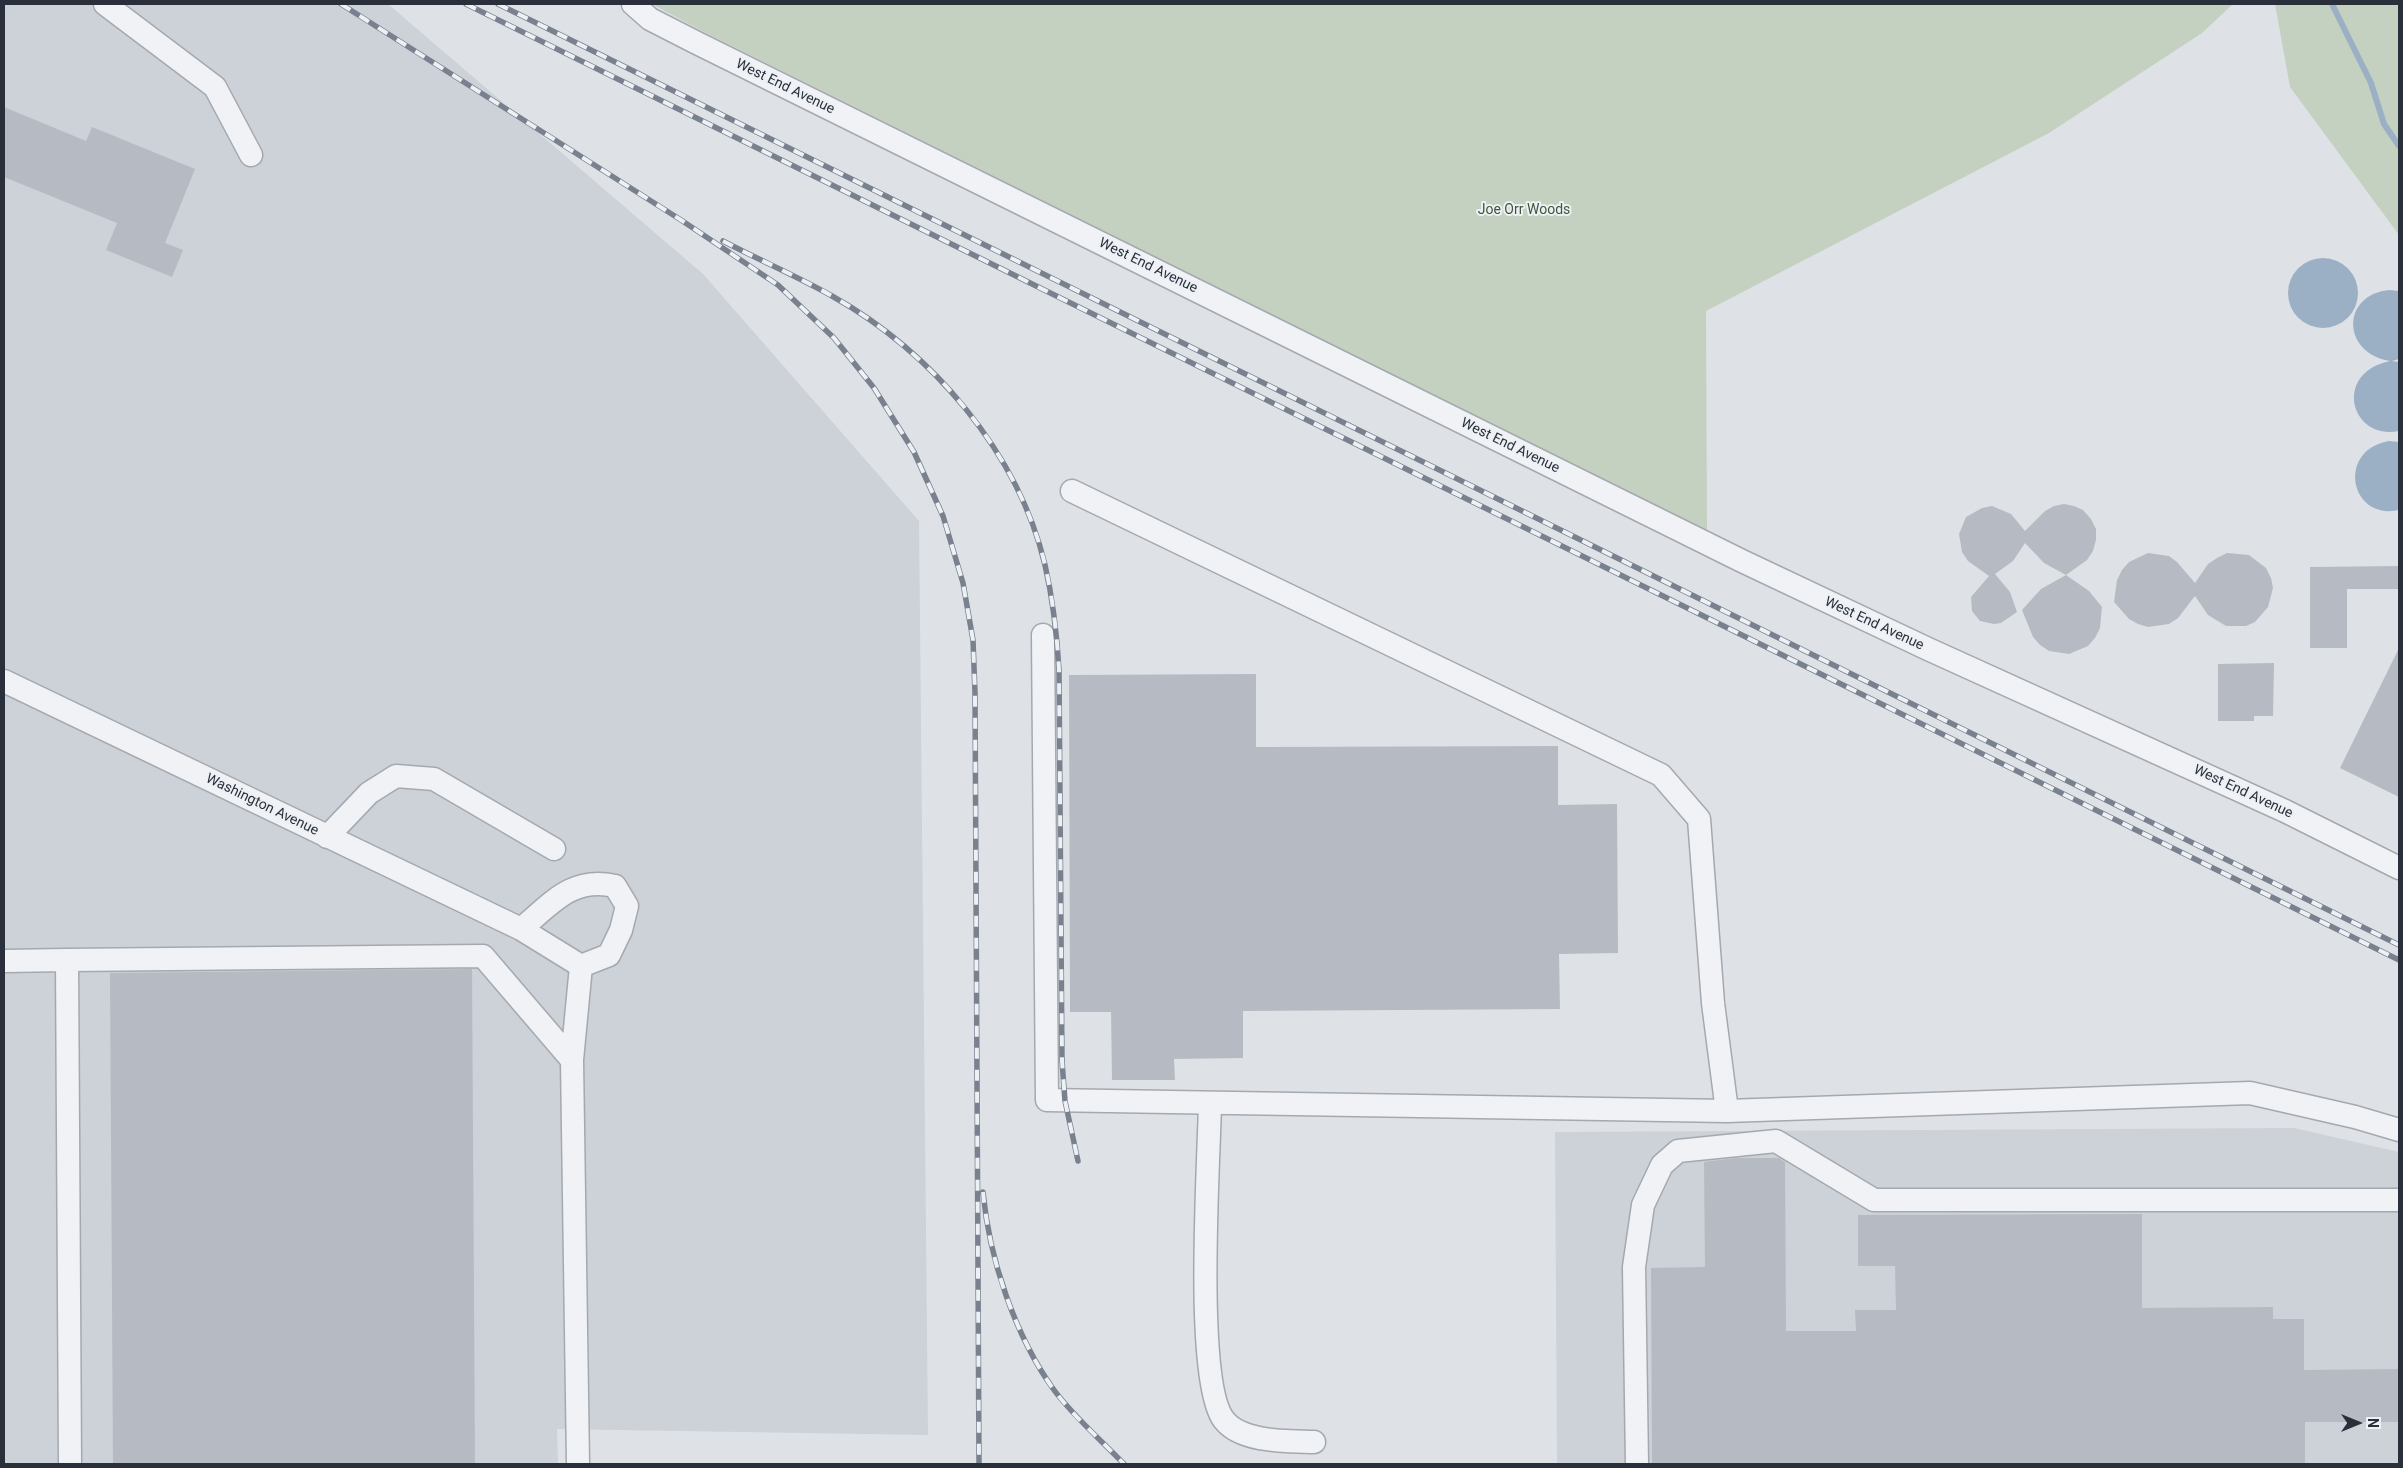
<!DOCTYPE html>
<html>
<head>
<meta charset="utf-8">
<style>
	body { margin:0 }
	#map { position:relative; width:2403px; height:1468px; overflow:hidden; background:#dee2e7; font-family:Roboto,sans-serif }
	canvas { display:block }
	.frame { position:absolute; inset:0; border:5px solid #29303c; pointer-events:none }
	.north { position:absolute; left:2333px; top:1398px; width:50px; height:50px; -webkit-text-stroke:4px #edf0f4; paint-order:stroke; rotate:90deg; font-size:14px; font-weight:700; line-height:20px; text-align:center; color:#29303c }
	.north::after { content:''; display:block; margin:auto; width:18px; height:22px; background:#29303c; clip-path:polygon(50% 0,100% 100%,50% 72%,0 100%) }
</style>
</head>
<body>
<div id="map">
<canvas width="2403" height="1468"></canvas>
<div class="frame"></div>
<div class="north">N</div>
</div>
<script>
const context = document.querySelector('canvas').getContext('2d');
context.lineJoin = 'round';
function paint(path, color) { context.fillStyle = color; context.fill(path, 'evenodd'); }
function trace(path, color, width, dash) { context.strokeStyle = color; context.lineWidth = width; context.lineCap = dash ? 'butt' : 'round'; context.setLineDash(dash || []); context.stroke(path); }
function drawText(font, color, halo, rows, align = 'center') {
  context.font = font + ' Roboto,sans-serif'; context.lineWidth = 4; context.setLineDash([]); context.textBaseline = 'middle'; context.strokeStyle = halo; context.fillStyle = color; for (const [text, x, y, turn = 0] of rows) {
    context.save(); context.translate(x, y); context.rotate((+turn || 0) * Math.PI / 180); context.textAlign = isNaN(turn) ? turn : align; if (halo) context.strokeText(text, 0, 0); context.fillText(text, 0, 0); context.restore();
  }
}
const built = new Path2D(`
	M4 4H388L703 274 919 521 928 1435 557 1429 558 1464H4Z
	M2294 1128 2399 1152V1464H1557L1555 1132Z`);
const green = new Path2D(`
	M652 4H2233L2202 33 2049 133 1706 311 1707 531 704 32Z
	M2275 4H2399V235L2290 87Z`);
const water = new Path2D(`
	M2288 293a35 35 0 1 1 70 0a35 35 0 1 1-70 0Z
	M2390 290 2399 291V359L2392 361 2399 362V431C2351 441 2332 373 2390 361 2341 353 2341 294 2390 290Z
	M2389 441 2399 442V510C2350 521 2336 450 2389 441Z`);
const stream = new Path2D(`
	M2332 4 2371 83 2384 124 2399 146`);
const building = new Path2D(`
	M4 107 86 141 92 127 195 169 165 243 183 250 172 277 106 250 117 223 4 177Z
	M2064 504 2074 506 2083 510 2091 519 2096 529V540L2093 551 2087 560 2066 575 2044 563 2025 543 2013 561 1995 574 2010 592 2017 612 2001 623 1994 624 1980 621 1972 611 1971 597 1989 576 1968 561 1962 552 1959 534 1966 517 1982 508 1992 506 2011 514 2025 531 2045 511 2054 506Z
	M2148 553 2169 556 2177 562 2195 583 2208 564 2217 558 2227 553 2249 555 2266 568 2271 578 2273 588 2268 607 2255 622 2246 626H2226L2208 615 2195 596 2178 618 2169 624 2148 627 2138 624 2129 619 2114 602 2117 580 2122 570 2129 562Z
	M2399 566V589H2347V648H2310V567Z
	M2066 575 2089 591 2102 607 2100 628 2095 638 2088 646 2069 654 2049 651 2040 645 2033 637 2022 610 2041 589Z
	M2399 648V797L2340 768Z
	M2274 663 2273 716H2254V721H2218V664Z
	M1256 674V747L1558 746V805L1617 804 1618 953 1559 954 1560 1009 1243 1011V1058L1174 1059 1175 1080H1112L1111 1012H1070L1069 675Z
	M472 969 475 1464H113L110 973Z
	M1736 1158H1779L1785 1162 1786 1331H1856L1855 1310H1896L1895 1266H1858V1215L2142 1214V1308L2273 1307V1319H2304V1370L2399 1369V1422H2305V1464H1652L1651 1268 1705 1267 1704 1162Z`);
const path = new Path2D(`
	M2399 4V5`);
const minor = new Path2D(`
	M105 4 215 87 251 155
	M633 4 650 19 695 42 1742 561 1928 649 2285 811 2399 868
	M1072 491 1661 775 1699 819 1713 1003 1727 1111
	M1043 635 1047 1100 1727 1111 2250 1093 2355 1117 2399 1130
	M4 681 521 929 581 966 609 955 621 930 627 906 615 886C572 876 551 904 521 929
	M327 837 369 793 396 776 434 779 554 849
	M4 961 67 960
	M1210 1103C1209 1161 1194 1382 1224 1420 1242 1443 1289 1441 1314 1442
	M70 1464 67 960 483 956 572 1060
	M578 1464 572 1060 581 966
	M1637 1464 1634 1267 1643 1205 1662 1165 1678 1151 1776 1141 1874 1200H2399`);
const rail = new Path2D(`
	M341 4 681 220 778 285 834 338 874 388 914 452 943 516 963 583 973 640 975 693 979 1464
	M466 4 2399 960
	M498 4 2399 945
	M723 241C759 260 797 276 832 296 932 352 1018 452 1045 565 1053 600 1057 635 1059 670L1062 1061 1065 1101 1078 1161
	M983 1192C989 1258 1015 1336 1054 1390 1074 1417 1101 1440 1124 1464`);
const streetNames = [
	["West End Avenue",785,87,26],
	["West End Avenue",1148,266,26],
	["West End Avenue",1510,446,26],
	["West End Avenue",1874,624,25],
	["West End Avenue",2243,792,25],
	["Washington Avenue",262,805,26]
];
const parkNames = [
	["Joe Orr Woods",1524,210]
];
paint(built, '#cdd1d8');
paint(green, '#c4d0c0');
paint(water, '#9bafc5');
trace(stream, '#9bafc5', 6);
paint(building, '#b6bbc3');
trace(minor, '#a4a9b0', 25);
trace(path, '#bdc0c5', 3, [4, 4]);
trace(minor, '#f1f2f5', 22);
trace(rail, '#79818f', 5.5);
trace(rail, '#edf0f4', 4, [11]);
drawText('14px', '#29303c', '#edf0f4', streetNames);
drawText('14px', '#3d5737', '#edf0f4', parkNames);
</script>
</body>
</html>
